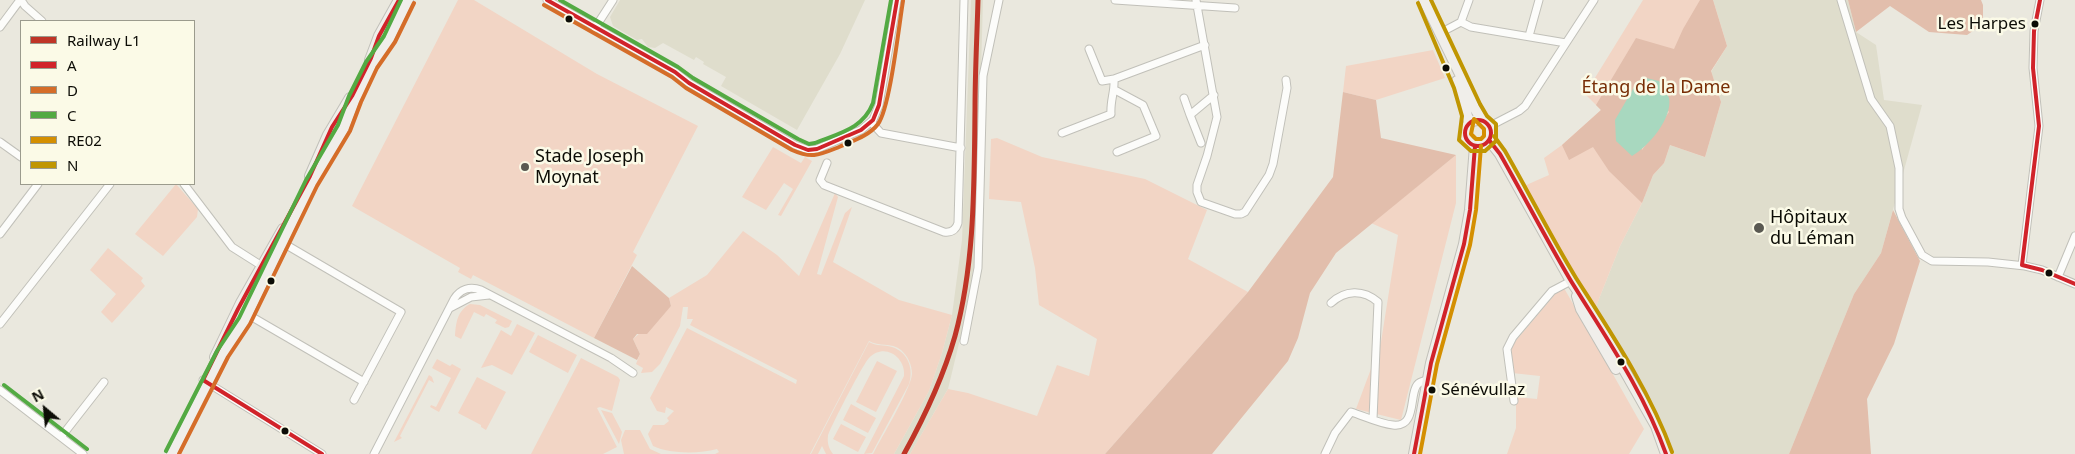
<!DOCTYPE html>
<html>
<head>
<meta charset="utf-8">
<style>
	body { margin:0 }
	#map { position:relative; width:2075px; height:454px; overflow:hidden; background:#eae8de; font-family:"Noto Sans",sans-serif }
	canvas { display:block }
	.legend { position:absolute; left:20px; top:20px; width:175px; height:165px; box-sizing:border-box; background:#fbfae7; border:1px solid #9b9b8d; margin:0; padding:6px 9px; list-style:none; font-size:15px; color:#0c0c06 }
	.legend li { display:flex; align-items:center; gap:10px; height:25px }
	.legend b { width:25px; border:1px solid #9b9b8d }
	.north { position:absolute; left:20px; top:384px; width:50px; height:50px; -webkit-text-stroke:4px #fbfae7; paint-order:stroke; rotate:332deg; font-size:14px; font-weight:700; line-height:20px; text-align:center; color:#0c0c06 }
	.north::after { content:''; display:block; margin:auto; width:18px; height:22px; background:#0c0c06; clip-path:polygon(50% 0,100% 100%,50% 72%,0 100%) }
</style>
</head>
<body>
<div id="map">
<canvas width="2075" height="454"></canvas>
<ul class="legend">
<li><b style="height:6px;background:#bf3527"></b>Railway L1</li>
<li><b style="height:6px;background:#d1232a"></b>A</li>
<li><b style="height:6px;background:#d56d29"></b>D</li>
<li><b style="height:6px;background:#53aa43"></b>C</li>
<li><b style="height:6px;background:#d48f01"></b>RE02</li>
<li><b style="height:6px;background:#c09602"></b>N</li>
</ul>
<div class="north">N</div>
</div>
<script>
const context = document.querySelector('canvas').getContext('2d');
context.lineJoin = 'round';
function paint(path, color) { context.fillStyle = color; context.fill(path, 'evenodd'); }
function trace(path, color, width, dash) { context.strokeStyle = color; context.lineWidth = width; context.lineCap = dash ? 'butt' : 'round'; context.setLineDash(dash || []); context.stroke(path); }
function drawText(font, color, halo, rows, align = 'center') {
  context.font = font + ' "Noto Sans",sans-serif'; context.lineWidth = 5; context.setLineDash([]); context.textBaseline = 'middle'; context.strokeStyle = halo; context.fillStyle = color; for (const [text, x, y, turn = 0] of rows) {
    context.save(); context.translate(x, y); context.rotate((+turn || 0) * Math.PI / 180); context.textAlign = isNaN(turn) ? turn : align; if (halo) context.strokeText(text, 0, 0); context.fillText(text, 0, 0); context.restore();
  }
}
const built = new Path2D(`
	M620 0H865L840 54 797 130 721 86 726 77 703 64 704 62 696 57 694 60 663 43 655 48 648 47 642 39 637 40 613 26 610 17Z
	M971 0H983L976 249 968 306 948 389 910 454H894L929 391 942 353 952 315 962 240Z
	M1713 0H1848L1856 32 1876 45 1884 100 1922 105 1881 253 1854 294 1789 454H1672L1658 421 1595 309 1620 246 1642 203 1653 175 1664 163 1670 145 1705 157 1721 102 1711 72 1727 46Z`);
const green = new Path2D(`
	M458 0H474L597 74 698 126 633 252 637 255 594 338 473 275 471 279 458 272 460 268 352 206Z
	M1643 0H1713L1727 46 1711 71 1721 102 1705 157 1670 145 1664 163 1653 175 1642 203 1620 246 1595 309 1524 186 1549 175 1544 158 1562 145 1601 110 1585 94Z
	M1433 50 1445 78 1376 100 1343 92 1346 66Z
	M997 138 1042 157 1145 179 1207 210 1188 259 1248 292 1105 454H910L948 389 968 393 1037 416 1057 365 1089 376 1097 339 1039 305 1035 268 1021 202 989 199 991 139Z
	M773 147 801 163 805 157 812 161 781 216 778 215 793 189 784 183 766 210 742 197Z
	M1456 155V203L1401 420 1356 409 1381 342 1398 235 1371 223Z
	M176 184 198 209 197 217 163 256 135 234Z
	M835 193 838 197 817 274 821 275 845 213 852 207 833 262 899 300 952 315 942 353 929 391 894 454H873C881 438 911 389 912 374 912 365 908 356 901 350 891 342 879 347 869 341L810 454H715L719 452 717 449C699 454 670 454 653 446L648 434 653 425H664L669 421 667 418 674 411 666 407 665 413 657 411 650 398 687 328 796 384 797 380 690 325 693 319H687L688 307H683L680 326 660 364 652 372 641 373 643 368 636 364 640 354 633 339 671 306 669 298 707 275 743 231 777 255 799 276Z
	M108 248 143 278 141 281 145 286 112 323 101 312 116 294 90 270Z
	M1564 288 1644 429 1629 454H1507L1516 428V397L1537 399 1540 376 1512 373 1510 356 1513 344 1556 293Z
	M470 304 480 305 512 321 509 327 505 328 495 323 497 320 486 314 484 317 474 312 461 339 455 336C456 323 457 311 470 304Z
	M517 324 535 333 512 375 492 365 481 368 501 330 511 336Z
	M538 335 577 355 568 373 529 352Z
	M869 342C878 347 883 344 892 347 908 352 914 369 909 384L872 453 864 454 904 376C906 357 884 342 869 358 863 364 830 428 828 436 827 443 829 449 833 454H826L822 446 818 454H811Z
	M581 358 618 377 620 380 612 411 600 407 597 408 617 447 603 454H531Z
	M437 359 450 366 452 364 461 369 439 412 430 407 431 405 436 407 451 378 432 368Z
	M877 361 897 371 876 412 856 402Z
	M429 375 432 377 434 383 429 380 400 436 402 438 394 442Z
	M477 377 506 392 486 430 481 427V425L458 413Z
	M851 404 876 418 868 433 843 420Z
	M601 410 612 413 622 432 619 444Z
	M841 424 866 437 858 452 833 439Z
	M625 430H640L650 449 661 454H624L621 440Z`);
const forest = new Path2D(`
	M1700 0H1713L1727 46 1711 71 1721 102 1705 157 1670 145 1664 163 1653 175 1642 203 1609 171 1593 147 1569 160 1562 145 1601 110 1596 105 1636 38 1674 49 1683 29ZM1646 78 1669 112 1642 150 1632 93 1637 82Z
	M1848 0H1981L1983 5V24L1967 35 1929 32 1890 6 1856 32Z
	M1343 92 1376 100 1381 138 1456 155 1336 253 1310 293 1298 338 1288 361 1212 454H1105L1248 292 1333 177Z
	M1893 210 1920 261 1894 344 1867 399 1871 454H1789L1854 294 1881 253Z
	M632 266 669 298 671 306 647 334H637L633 339 640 354 637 360 594 338Z`);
const water = new Path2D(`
	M1646 78 1659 81C1662 86 1667 93 1669 98 1673 118 1648 147 1632 156L1616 141 1615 120 1637 82Z`);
const street = new Path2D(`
	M21 0 25 6 42 21
	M547 0 675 72 689 83 795 145 808 150 817 149 861 130 873 120 879 105 897 0
	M1115 0 1235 8
	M1196 0 1217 117 1207 156 1197 185V192L1201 202 1235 214H1241L1245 212 1269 175 1273 164 1287 88 1286 80
	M1841 0 1871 99 1890 126 1899 168V209L1902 218 1922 255 1932 261 1988 262 2025 266 2042 270 2075 284
	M1461 22 1471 27 1566 43
	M0 27 20 0
	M595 28 613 0
	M1440 33 1461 22 1469 0
	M1529 36 1539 0
	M1089 49 1102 81 1114 79
	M1115 90 1143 105 1156 136 1117 152
	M1184 98 1190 115
	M871 122 881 133 961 148
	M1490 126 1519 111 1525 106 1594 0
	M1062 133 1111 114C1110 101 1115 91 1114 79L1205 45
	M0 142 21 157
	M1201 143 1190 115 1214 95
	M827 163 820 180 824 185 944 232C951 233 956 230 958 223L964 0
	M184 184 232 247 262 266
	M0 234 38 184
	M283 243 401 312 354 400
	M2022 265 2039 126 2033 68 2034 31 2040 0
	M2058 277 2075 236
	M1331 303C1345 290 1363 289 1378 302L1373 419
	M450 308 471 297 489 295
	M247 314 364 382
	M0 324 110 184
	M964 341 978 268 983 76 999 0
	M203 380 322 454
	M0 390 83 454
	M1514 401 1507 349 1513 337 1552 291 1571 281
	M61 437 104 382
	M374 454 454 299C460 289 470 286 481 290L611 358 633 373
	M1325 454 1335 433 1351 412C1364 416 1380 424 1393 425 1417 428 1409 395 1417 385 1420 381 1424 381 1428 380`);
const secondary = new Path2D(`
	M1424 0 1463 80 1474 107 1482 120
	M370 60 379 36 399 0
	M1457 81 1469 123
	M1465 133a13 13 0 1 1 26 0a13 13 0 1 1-26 0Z
	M1489 140 1500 154 1571 281 1588 306 1656 426 1666 454
	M310 176 328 135 350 98
	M1577 296 1581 309 1616 369
	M215 357 241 303 283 229
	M172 454 223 354 244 321 293 220 312 183 344 128 355 99 372 65 389 39 408 0
	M1414 454 1431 363 1464 244 1470 210 1475 146`);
const bus1 = new Path2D(`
	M547 0 675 72 689 83 795 145 808 150 817 149 861 130 873 120 879 105 897 0
	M1465 133a13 13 0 1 1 26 0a13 13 0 1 1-26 0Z
	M1489 140 1500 154C1524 196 1546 239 1571 281 1605 336 1644 392 1666 454
	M2022 265 2039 126 2033 68 2034 31 2040 0
	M2022 265 2042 270 2075 284
	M322 454 203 380 238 309 310 176 332 127 352 96 371 58 379 36 399 0
	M1414 454 1431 363 1464 244 1470 210 1475 146`);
const bus2 = new Path2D(`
	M544 5 672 77 686 88 792 150C812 159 819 155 839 147 852 141 869 136 878 124 890 108 899 25 903 1
	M179 454 228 357 250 324 317 186 350 131 361 102 377 68 395 42 414 3`);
const bus3 = new Path2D(`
	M560 0 678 67 693 78 798 139 809 144 815 143C839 133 863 129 873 103L891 0
	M4 385 87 449
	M166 451 217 351 239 318 306 180 338 125 349 96 366 62 384 36 401 0`);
const bus4 = new Path2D(`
	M1474 119 1484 129V136L1481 139H1476L1471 134Z
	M1420 454 1437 364 1470 245 1476 210 1481 146`);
const bus5 = new Path2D(`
	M1418 3 1454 88 1462 116 1459 140 1471 151H1485L1496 141V124L1487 116 1480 104 1431 0
	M1494 136 1505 151C1529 193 1551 237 1576 278 1611 333 1650 391 1672 452`);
const rail1 = new Path2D(`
	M904 454C925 416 943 378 955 336 975 263 974 185 975 110 975 73 977 37 978 0`);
const markers = [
	[569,19,4.5,"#0c0c06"],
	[2035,24,4.5,"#0c0c06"],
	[1446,68,4.5,"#0c0c06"],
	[848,143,4.5,"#0c0c06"],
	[525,167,5,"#5a5952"],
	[1759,228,6,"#5a5952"],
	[2049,273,4.5,"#0c0c06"],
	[271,281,4.5,"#0c0c06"],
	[1621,362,4.5,"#0c0c06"],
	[1432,390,4.5,"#0c0c06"],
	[285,431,4.5,"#0c0c06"]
];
const busNames = [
	["Les Harpes",2026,24],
	["Sénévullaz",1441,390,"left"]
];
const parkNames = [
	["Étang de la Dame",1656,88]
];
const poiNames = [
	["Stade Joseph",535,157],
	["Moynat",535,178],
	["Hôpitaux",1770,218],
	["du Léman",1770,239]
];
paint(built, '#dfddcc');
paint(green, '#f2d5c5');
paint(forest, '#e2beac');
paint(water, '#a8d8bf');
trace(street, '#c1c0b9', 9);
trace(secondary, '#c1c0b9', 12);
trace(street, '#fcfcfa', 7);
trace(secondary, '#f0eeea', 10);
trace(bus1, '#d1232a', 4);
trace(bus2, '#d56d29', 4);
trace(bus3, '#53aa43', 4);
trace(bus4, '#d48f01', 4);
trace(bus5, '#c09602', 4);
trace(rail1, '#bf3527', 5);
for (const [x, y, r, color] of markers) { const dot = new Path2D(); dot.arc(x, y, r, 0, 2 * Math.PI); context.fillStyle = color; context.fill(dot); trace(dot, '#fbfae7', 2); }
drawText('17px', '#0c0c06', '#fbfae7', busNames, 'right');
drawText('18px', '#772d05', '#fbfae7', parkNames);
drawText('18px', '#0c0c06', '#fbfae7', poiNames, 'left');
</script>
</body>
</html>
